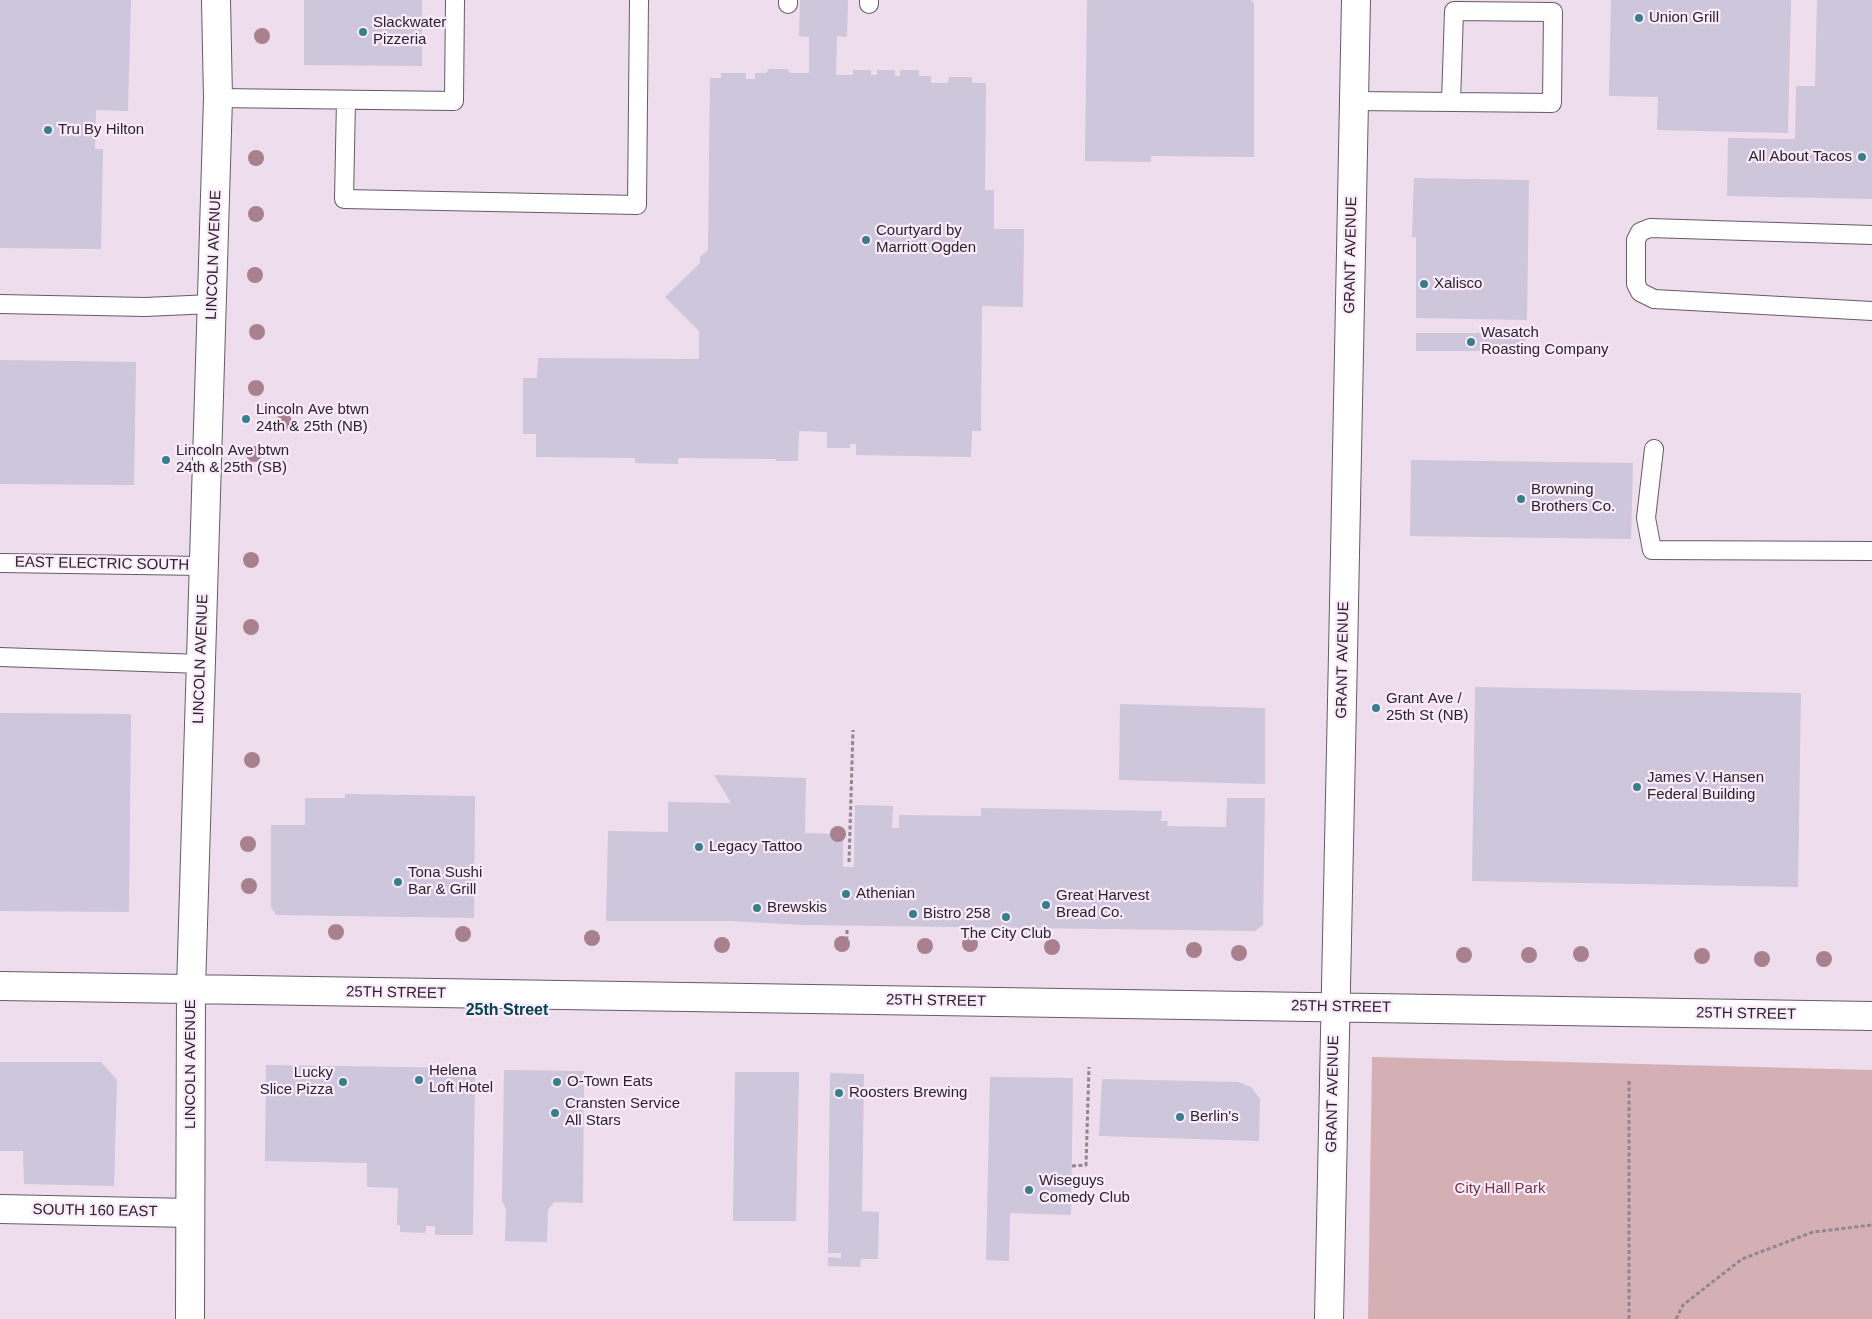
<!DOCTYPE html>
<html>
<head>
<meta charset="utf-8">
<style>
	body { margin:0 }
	canvas { display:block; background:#eddded }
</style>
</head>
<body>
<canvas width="1872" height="1319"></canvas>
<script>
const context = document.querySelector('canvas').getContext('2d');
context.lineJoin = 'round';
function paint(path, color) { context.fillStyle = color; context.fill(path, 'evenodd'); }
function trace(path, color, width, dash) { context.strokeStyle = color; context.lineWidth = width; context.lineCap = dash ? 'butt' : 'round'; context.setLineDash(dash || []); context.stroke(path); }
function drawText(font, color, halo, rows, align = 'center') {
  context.font = font + ' Helvetica,sans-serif'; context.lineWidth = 4.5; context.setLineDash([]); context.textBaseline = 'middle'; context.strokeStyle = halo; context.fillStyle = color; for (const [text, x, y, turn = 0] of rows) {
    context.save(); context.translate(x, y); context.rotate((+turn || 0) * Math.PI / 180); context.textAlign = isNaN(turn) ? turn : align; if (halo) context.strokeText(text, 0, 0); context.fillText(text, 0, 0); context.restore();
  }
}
const green = new Path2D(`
	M1372 1057 1872 1070V1319H1368Z`);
const building = new Path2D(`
	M0 0H131L128 111 96 110 95 149H103L101 249 0 248Z
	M304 0H422V66L304 65Z
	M800 0H848L847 37 837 36 836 75H853V70H871V75H877V70H895V76H900V70H919V76H931V83H948L949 77H972V83H986L985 190H994V229H1024L1023 307 982 306 981 431H972L971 457 856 455V444H850V448H827V432L799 431 798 461H776V459L678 458V464L635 463V458L536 457V434H523V378H537L538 358 699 359V331L665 297 700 263V257L708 250 710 78H721V73H746V79H755V73H766L769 69H787L790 73H809V37L799 36Z
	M1087 0H1251L1254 3V157L1151 156V162L1085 161Z
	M1611 0H1791L1788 133 1657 130 1658 97 1609 96Z
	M1817 0H1872V199L1727 196 1728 138 1795 139 1796 86H1815Z
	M1414 178 1529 180 1527 320 1416 318V237H1412Z
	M1416 333H1525V351H1416Z
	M0 360 136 362 134 485 0 484Z
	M1411 460 1633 463 1631 539 1410 536Z
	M1475 687 1801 693 1798 887 1472 881Z
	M1120 704 1265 708V784L1119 780Z
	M0 713 131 714 129 912 0 911Z
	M714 775 806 778 805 833 843 834V867H854L855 805 893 806 892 828H899V815L981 816V808L1162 811 1161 821H1168L1167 826 1226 827 1227 798H1265L1263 925 1255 931 803 925 731 921H606L608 831 668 832V802L731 803Z
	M345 794 475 796 474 918 276 915 271 907V825H305V798H345Z
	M0 1062H101L117 1080 114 1186 24 1184 23 1151H0Z
	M266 1065 475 1068 473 1235H435V1226H426V1233L400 1232V1225H397L398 1188 367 1187V1163L265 1161Z
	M504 1070 584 1071 583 1203 554 1202 548 1210 547 1242 505 1241 506 1209 502 1201Z
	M735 1072H799L796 1221H733Z
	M830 1073 864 1074 862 1211 879 1212 878 1259H861L860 1267 828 1266V1257L841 1258V1253H828Z
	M990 1077 1073 1078 1071 1215 1010 1213 1009 1261 986 1260Z
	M1102 1079 1238 1082 1251 1087 1260 1099 1259 1141 1099 1136Z`);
const path = new Path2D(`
	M849 862 853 730
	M847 930V938
	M1072 1166 1086 1165 1089 1067
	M1629 1319V1080
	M1676 1319 1683 1305 1742 1259 1813 1232 1872 1225`);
const lane = new Path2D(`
	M788 0V4
	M869 4V0
	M218 98 454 101 455 0
	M346 100 344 199 637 205 639 0
	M1355 101 1552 103 1553 12 1454 11 1451 102
	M1872 235 1650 228 1640 232 1636 240V284L1640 292 1654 299 1872 311
	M0 304 145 307 212 304
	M1654 449 1646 518 1652 550 1872 551
	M0 563 204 566
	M0 657 201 664`);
const street = new Path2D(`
	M0 1209 190 1213`);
const secondary = new Path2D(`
	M0 986 1872 1016
	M190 1319 191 989 218 98 216 0
	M1329 1319C1337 879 1349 440 1356 0`);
const trees = [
	[262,36],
	[256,158],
	[256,214],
	[255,275],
	[257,332],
	[256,388],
	[284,422],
	[254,454],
	[251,560],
	[251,627],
	[252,760],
	[838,834],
	[248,844],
	[249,886],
	[336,932],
	[463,934],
	[592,938],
	[842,944],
	[970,944],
	[722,945],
	[925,946],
	[1052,947],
	[1194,950],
	[1239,953],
	[1581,954],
	[1464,955],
	[1529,955],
	[1702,956],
	[1762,959],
	[1824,959]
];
const markers = [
	[1639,18,5,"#387e8b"],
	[363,32,5,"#387e8b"],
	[48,130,5,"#387e8b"],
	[1862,157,5,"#387e8b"],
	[866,240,5,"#387e8b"],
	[1424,284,5,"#387e8b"],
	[1471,342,5,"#387e8b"],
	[246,419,5,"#387e8b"],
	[166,460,5,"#387e8b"],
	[1521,499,5,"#387e8b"],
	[1376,708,5,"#387e8b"],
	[1637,787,5,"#387e8b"],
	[699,847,5,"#387e8b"],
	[398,882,5,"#387e8b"],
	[846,894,5,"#387e8b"],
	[1046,905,5,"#387e8b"],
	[757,908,5,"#387e8b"],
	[913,914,5,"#387e8b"],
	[1006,917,5,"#387e8b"],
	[419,1080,5,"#387e8b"],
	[343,1082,5,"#387e8b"],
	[557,1082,5,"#387e8b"],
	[839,1093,5,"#387e8b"],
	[555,1113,5,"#387e8b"],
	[1180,1117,5,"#387e8b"],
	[1029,1190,5,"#387e8b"]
];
const poiNames = [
	["Union Grill",1649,18],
	["Slackwater",373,23],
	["Pizzeria",373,40],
	["Tru By Hilton",58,130],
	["All About Tacos",1852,157,"right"],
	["Courtyard by",876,231],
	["Marriott Ogden",876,248],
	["Xalisco",1434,284],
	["Wasatch",1481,333],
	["Roasting Company",1481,350],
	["Lincoln Ave btwn",256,410],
	["24th & 25th (NB)",256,427],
	["Lincoln Ave btwn",176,451],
	["24th & 25th (SB)",176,468],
	["Browning",1531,490],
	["Brothers Co.",1531,507],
	["Grant Ave /",1386,699],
	["25th St (NB)",1386,716],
	["James V. Hansen",1647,778],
	["Federal Building",1647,795],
	["Legacy Tattoo",709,847],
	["Tona Sushi",408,873],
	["Bar & Grill",408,890],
	["Athenian",856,894],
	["Great Harvest",1056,896],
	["Bread Co.",1056,913],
	["Brewskis",767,908],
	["Bistro 258",923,914],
	["The City Club",1006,934,"center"],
	["Helena",429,1071],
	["Loft Hotel",429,1088],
	["Lucky",333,1073,"right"],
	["Slice Pizza",333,1090,"right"],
	["O-Town Eats",567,1082],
	["Roosters Brewing",849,1093],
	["Cransten Service",565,1104],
	["All Stars",565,1121],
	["Berlin's",1190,1117],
	["Wiseguys",1039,1181],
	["Comedy Club",1039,1198]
];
const streetNames = [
	["LINCOLN AVENUE",214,255,-88],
	["GRANT AVENUE",1351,255,-89],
	["EAST ELECTRIC SOUTH",102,564,1],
	["LINCOLN AVENUE",201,659,-88],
	["GRANT AVENUE",1343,660,-89],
	["25TH STREET",396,993,1],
	["25TH STREET",936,1001,1],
	["25TH STREET",1341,1007,1],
	["25TH STREET",1746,1014,1],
	["LINCOLN AVENUE",191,1064,-90],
	["GRANT AVENUE",1333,1094,-89],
	["SOUTH 160 EAST",95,1211,1]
];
const parkNames = [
	["City Hall Park",1500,1189]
];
const neighbourhoodNames = [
	["25th Street",507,1011]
];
paint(green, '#d4b0b4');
paint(building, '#cec6da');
trace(lane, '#675a68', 20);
trace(street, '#675a68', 30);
trace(secondary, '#675a68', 30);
trace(path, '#918691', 3, [4, 2.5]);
trace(lane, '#fff', 18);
trace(street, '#fff', 28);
trace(secondary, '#fff', 28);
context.fillStyle = '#a9818e';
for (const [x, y] of trees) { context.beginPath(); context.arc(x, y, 8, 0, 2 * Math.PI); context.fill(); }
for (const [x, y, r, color] of markers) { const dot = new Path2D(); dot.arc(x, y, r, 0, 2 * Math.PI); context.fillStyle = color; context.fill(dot); trace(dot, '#faeafb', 2); }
drawText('15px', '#2a242a', '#faeafb', poiNames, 'left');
drawText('15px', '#2a242a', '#faeafb', streetNames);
drawText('15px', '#723640', '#faeafb', parkNames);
drawText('bold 16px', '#01424c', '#faeafb', neighbourhoodNames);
</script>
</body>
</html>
